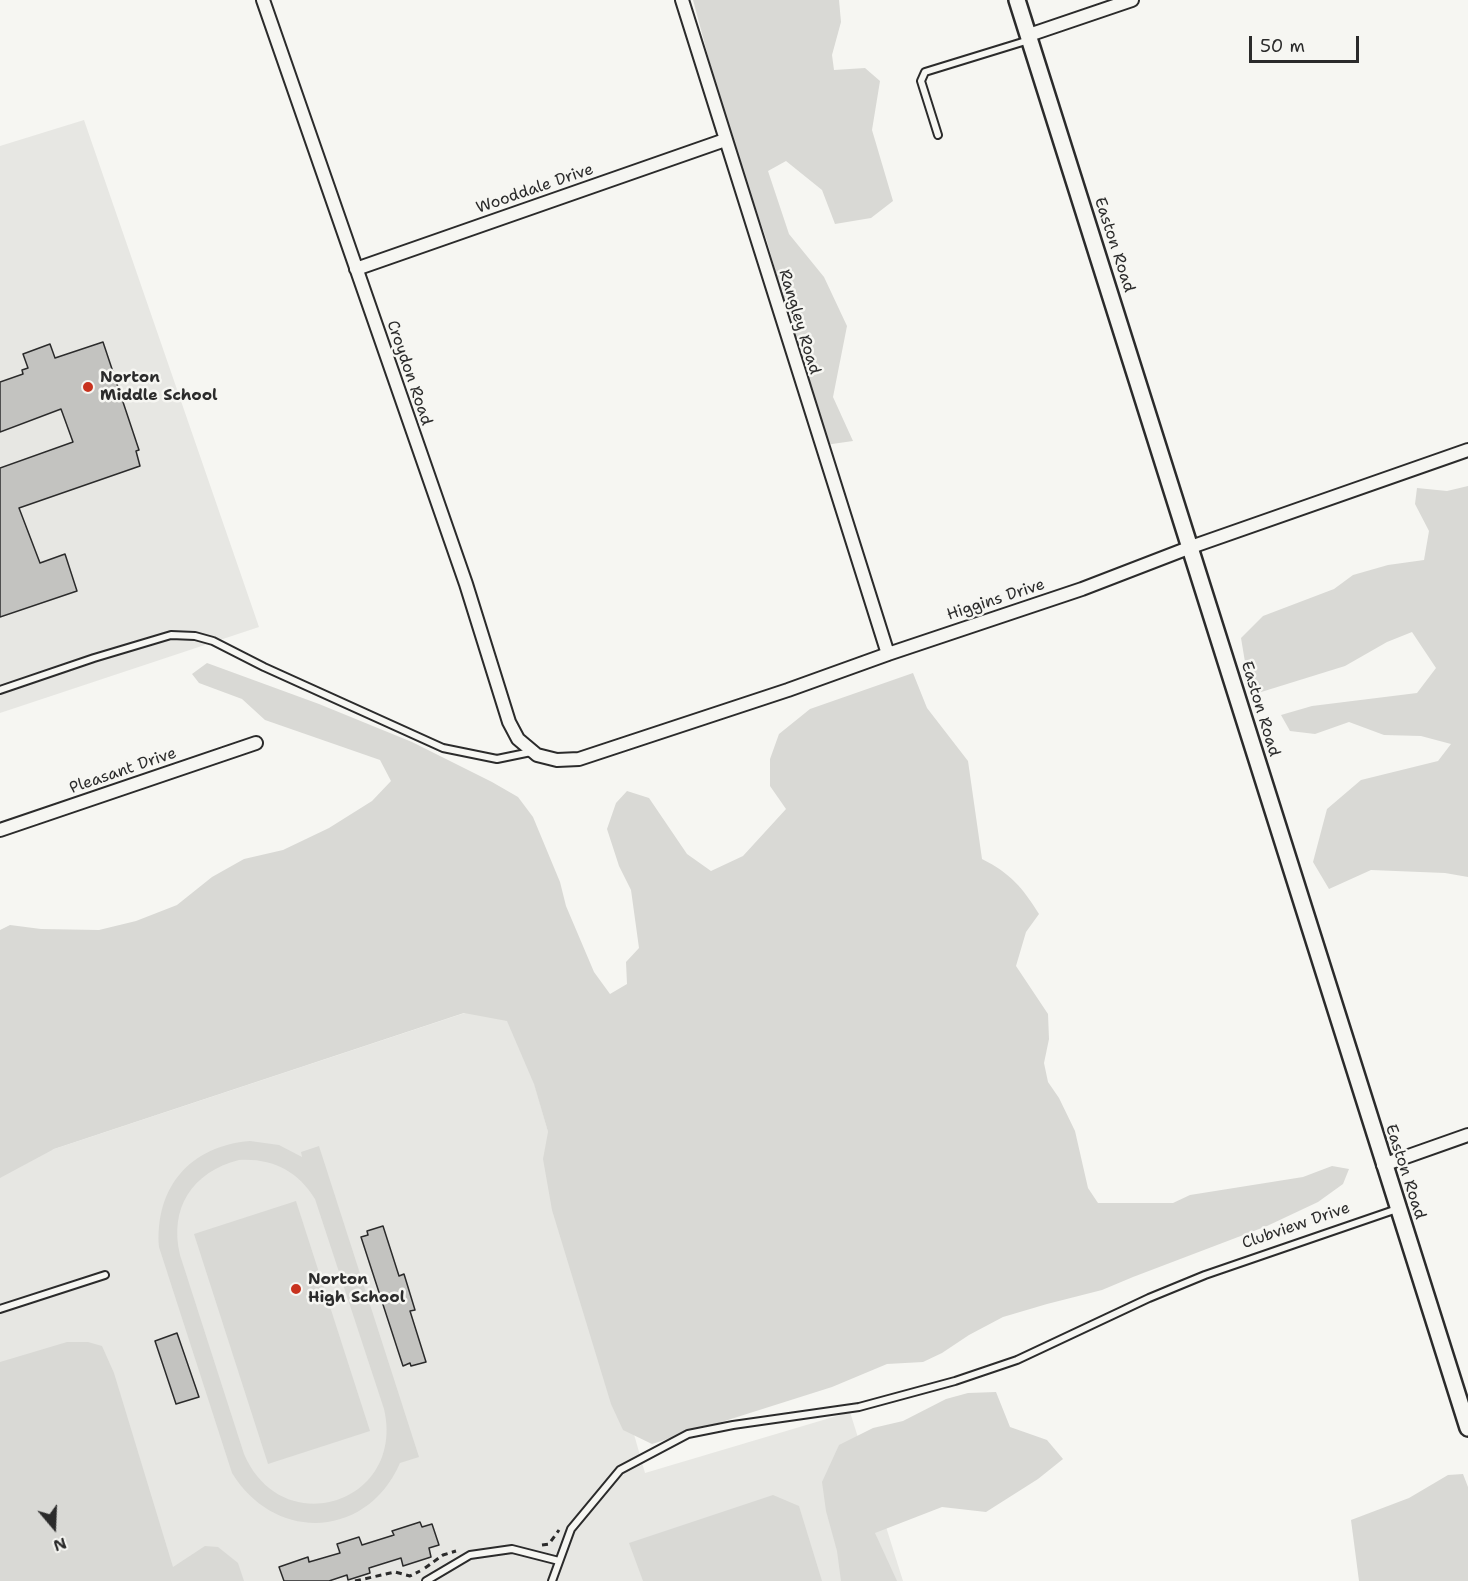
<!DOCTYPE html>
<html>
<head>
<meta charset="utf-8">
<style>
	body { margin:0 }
	#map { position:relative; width:1468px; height:1581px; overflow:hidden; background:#f6f6f2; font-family:"Shantell Sans",sans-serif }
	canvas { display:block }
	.north { position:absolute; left:24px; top:1497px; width:60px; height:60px; -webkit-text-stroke:4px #f6f6f2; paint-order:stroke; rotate:161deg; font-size:16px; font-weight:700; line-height:24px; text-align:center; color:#2b2b2b }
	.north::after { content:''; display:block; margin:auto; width:21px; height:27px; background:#2b2b2b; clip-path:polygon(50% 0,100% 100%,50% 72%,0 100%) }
	.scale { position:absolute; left:1249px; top:36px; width:110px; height:27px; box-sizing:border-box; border:3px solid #2b2b2b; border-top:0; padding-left:8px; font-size:18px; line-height:21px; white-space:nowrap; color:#2b2b2b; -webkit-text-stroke:4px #f6f6f2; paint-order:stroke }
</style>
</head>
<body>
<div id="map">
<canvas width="1468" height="1581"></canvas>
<div class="north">N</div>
<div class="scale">50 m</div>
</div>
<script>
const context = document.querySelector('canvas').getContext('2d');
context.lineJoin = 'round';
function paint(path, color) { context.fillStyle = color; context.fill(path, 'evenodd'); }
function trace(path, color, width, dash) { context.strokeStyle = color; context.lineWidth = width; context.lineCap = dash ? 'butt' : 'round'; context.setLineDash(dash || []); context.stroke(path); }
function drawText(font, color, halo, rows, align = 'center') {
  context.font = font + ' "Shantell Sans",sans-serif'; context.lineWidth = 5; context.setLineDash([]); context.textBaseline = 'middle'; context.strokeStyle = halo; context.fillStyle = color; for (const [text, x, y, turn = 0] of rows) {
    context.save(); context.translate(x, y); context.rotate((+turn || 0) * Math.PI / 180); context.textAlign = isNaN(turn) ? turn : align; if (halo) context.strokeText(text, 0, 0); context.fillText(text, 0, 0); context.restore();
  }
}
const built = new Path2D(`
	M84 120 259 627 0 713V146Z
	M510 998 645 1473 850 1412 903 1581H0V1167Z`);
const green = new Path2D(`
	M693 0H839L841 22 832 55 834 70 865 68 880 81 872 130 893 201 871 218 835 224 822 190 786 161 768 171 789 234 824 277 847 326 833 397 853 441 825 445 767 241 726 123Z
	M1468 486V877L1445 873 1371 870 1329 889 1313 862 1327 809 1361 780 1438 761 1451 744 1421 736 1384 735 1349 722 1315 734 1290 731 1281 715 1312 706 1417 693 1436 668 1412 632 1387 642 1345 666 1258 693 1245 662 1241 638 1263 616 1334 589 1353 575 1388 565 1424 560 1429 531 1415 504 1417 488 1447 491Z
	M207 663 319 704 412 742 492 782 518 797 533 817 560 882 566 906 594 972 610 994 627 984 626 962 639 948 631 890 619 866 607 829 616 803 627 791 649 798 687 854 711 871 743 856 786 809 770 786V759L779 734 810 709 913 673 927 708 968 761 982 859C1010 873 1023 888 1039 914L1026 932 1016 966 1048 1014 1049 1039 1044 1063 1048 1082 1059 1098 1075 1131 1088 1188 1098 1203H1173L1190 1195 1303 1177 1332 1166 1349 1169 1343 1184 1318 1202 1267 1226 1133 1277 1102 1290 1047 1304 1003 1317 969 1335 942 1353 923 1362 887 1364 832 1387 652 1444 623 1430 611 1404 552 1210 543 1159 548 1132 534 1084 507 1021 464 1013 54 1149 0 1178V930L10 925 41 929 99 930 136 921 177 905 212 877 244 859 283 850 329 828 372 801 391 781 380 760 265 720 242 699 199 683 192 674Z
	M250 1141 279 1145 302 1157 301 1152 319 1146 419 1457 400 1463C367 1539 275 1543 232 1473L159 1247C155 1187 190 1146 250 1141ZM239 1160C272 1158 298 1171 315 1199L384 1409C406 1503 282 1543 244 1454L180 1255C169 1208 192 1172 239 1160Z
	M296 1201 370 1431 268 1464 194 1234Z
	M67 1342H88L102 1346 114 1373 173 1567 205 1546 218 1547 238 1563 244 1581H0V1362Z
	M996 1392 1010 1427 1047 1440 1063 1459 1038 1479 986 1512 942 1507 875 1533 897 1581H841L837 1551 826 1511 822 1482 839 1445 873 1428 903 1421 946 1399 968 1393Z
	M1463 1474 1468 1487V1581H1359L1351 1520 1409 1498 1448 1475Z
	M773 1495 799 1506 822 1581H643L629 1543Z`);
const building = new Path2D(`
	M103 342 139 450 136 451 140 466 19 508 40 563 65 554 77 591 0 617V468L73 442 61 409 0 432V382L23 374 22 370 28 368 23 354 50 344 55 358Z
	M383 1226 399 1276 404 1274 415 1310 410 1311 426 1362 411 1366 410 1363 403 1366 361 1237 368 1235 367 1231Z
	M177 1333 199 1397 176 1404 155 1341Z
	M420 1522 422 1527 432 1524 439 1545 429 1548 431 1557 403 1566 401 1558 369 1568 370 1573 348 1580 347 1575 329 1581H284L279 1567 308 1557 309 1562 340 1553 337 1544 359 1537 362 1545 394 1535 392 1531Z`);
const path = new Path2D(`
	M542 1545 549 1544 559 1530
	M425 1568 443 1555 456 1551
	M355 1581 395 1572 410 1576 420 1571`);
const service = new Path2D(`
	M938 135 921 81 925 72 1029 40
	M0 690 94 658 171 635 195 636 213 641 264 667 443 748 497 759 531 752
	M0 1309 105 1275
	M426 1581 470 1555 512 1549 559 1561
	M552 1581 571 1529 620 1470 688 1434 733 1425 859 1407 955 1381 1017 1360 1149 1298 1205 1275 1397 1209`);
const minor = new Path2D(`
	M263 0 466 584 509 722 518 739 537 755 557 760 579 759 788 690 888 654 1082 589 1191 547 1468 450
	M682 0 888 654
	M1029 35 1132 0
	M356 269 725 140
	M0 830 256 743
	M1383 1165 1468 1135`);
const tertiary = new Path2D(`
	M1017 0 1468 1428`);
const markers = [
	[88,387,6,"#c8321e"],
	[296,1289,6,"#c8321e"]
];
const streetNames = [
	["Wooddale Drive",535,189,-19],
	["Easton Road",1114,245,72],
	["Rangley Road",799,322,73],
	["Croydon Road",409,373,71],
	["Higgins Drive",996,600,-18],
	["Easton Road",1260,709,73],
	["Pleasant Drive",123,771,-19],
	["Easton Road",1405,1172,72],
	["Clubview Drive",1296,1226,-19]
];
const poiNames = [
	["Norton",100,378],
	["Middle School",100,396],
	["Norton",308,1280],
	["High School",308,1298]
];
paint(built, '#e7e7e3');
paint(green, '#d9d9d5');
paint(building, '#c3c3c0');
trace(building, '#2b2b2b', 1.5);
trace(service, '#2b2b2b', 10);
trace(minor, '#2b2b2b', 16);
trace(tertiary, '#2b2b2b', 20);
trace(path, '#2b2b2b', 3, [6, 4.5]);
trace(service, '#f6f6f2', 6);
trace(minor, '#f6f6f2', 12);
trace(tertiary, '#f6f6f2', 15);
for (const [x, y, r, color] of markers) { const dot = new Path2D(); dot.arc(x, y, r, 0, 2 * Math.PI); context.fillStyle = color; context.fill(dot); trace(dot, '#f6f6f2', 2); }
drawText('16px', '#2b2b2b', '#f6f6f2', streetNames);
drawText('bold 16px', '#2b2b2b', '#f6f6f2', poiNames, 'left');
</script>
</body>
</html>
